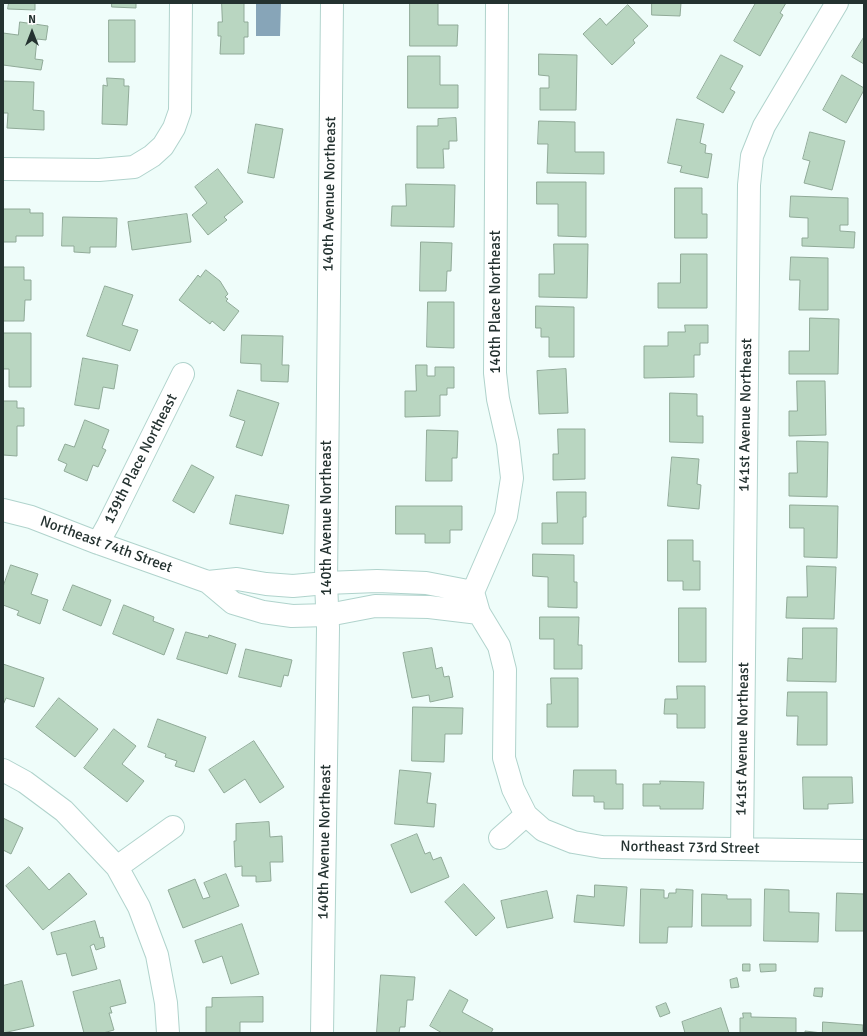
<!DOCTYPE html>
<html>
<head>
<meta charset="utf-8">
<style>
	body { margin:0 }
	#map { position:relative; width:867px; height:1036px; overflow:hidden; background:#effdfa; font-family:Signika,sans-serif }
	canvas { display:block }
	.frame { position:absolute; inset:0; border:4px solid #243230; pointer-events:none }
	.north { position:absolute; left:12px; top:12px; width:40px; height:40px; -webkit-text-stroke:3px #fff; paint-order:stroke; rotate:0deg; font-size:11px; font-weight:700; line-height:16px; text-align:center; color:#243230 }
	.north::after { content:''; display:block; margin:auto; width:14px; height:18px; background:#243230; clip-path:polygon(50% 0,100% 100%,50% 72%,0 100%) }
</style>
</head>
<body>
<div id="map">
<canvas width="867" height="1036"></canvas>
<div class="frame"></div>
<div class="north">N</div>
</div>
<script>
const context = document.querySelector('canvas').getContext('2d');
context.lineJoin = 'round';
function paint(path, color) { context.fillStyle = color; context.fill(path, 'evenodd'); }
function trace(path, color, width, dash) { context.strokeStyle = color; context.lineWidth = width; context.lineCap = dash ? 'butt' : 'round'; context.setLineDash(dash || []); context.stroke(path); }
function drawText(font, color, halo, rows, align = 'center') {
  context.font = font + ' Signika,sans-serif'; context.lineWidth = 3; context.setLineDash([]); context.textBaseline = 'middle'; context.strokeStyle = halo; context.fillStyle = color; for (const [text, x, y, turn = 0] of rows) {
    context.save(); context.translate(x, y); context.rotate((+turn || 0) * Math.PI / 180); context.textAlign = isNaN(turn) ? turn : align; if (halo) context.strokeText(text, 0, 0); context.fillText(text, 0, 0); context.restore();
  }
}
const water = new Path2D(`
	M256 3H281L280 36H256Z`);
const building = new Path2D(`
	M9 3H35V10L8 9Z
	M112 3H136V8L112 7Z
	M222 3H244V22H248V37H244V54H220L221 36H218V22H222Z
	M410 3H438V25H458L457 46H410Z
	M652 3H681L680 16 652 15Z
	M756 3H786L780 13 783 15 760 56 734 41Z
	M628 5 648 26 633 40 635 43 612 65 583 34 600 18 606 25Z
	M109 20H135V62H109Z
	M20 22 48 26 46 40 37 39 35 59 43 60 41 70 3 65V33L18 35Z
	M864 37V64L852 57Z
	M539 54 577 55 576 110H540V88H549V76L539 75Z
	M721 55 743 66 730 89 735 92 723 113 697 98Z
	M408 56H440V85H458V108H408Z
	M842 75 864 88V90L846 123 823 110Z
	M107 78 124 79V86H129L127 125 102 124 103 85 107 86Z
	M3 81 34 82 33 110 44 111V130L7 128 8 113H3Z
	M456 118 457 141H449V149H443L444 168H417V126H438V119Z
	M677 119 704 124 700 143 706 145 705 153 712 154 708 178 680 172 682 166 668 163Z
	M539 121 575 122V152H604V174L547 173 548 144H538Z
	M256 124 283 129 274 178 248 173Z
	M810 132 845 141 832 190 804 183 810 161 803 159Z
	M218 169 243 202 224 217 227 220 208 235 192 215 207 203 195 187Z
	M537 182H586V237L558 236V204H537Z
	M406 184 455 185 454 227 391 226 392 206H406Z
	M675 188H702V214H707V238H675Z
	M791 196 848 198V225H840V231L855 232 854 248 802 246V238H808V218L790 217Z
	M3 209H30V213H43V236H16V242H3Z
	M187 214 191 242 132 250 128 222Z
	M63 217 117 218 116 247H90V253L74 252V246H62Z
	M421 242 452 243 451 271H447L446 291H420Z
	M554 244H588L587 298 539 297V274H554Z
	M681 254H707V308H658V283H680Z
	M791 257 828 258V310H799L800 280H790Z
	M3 267H24V280H31V300H25L24 321H3Z
	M206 270 220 281 228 294 225 297 228 299 226 301 239 311 224 331 212 321 210 324 179 300 198 275 200 277Z
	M105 286 133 295 122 325 138 330 130 351 87 336Z
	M428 302H454V348L427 347Z
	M536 306 574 307V357H549V337H541V328H536Z
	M810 318 839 319 838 374H789V351H809Z
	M685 325H708V343H700V355H694V377L644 378V346H668V332H685Z
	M3 333H31V387H9V369H3Z
	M242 335 283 336 282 365H289L288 382 261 381V364L241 363Z
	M83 358 118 365 114 389 103 387 99 409 75 405Z
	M416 365H427V376H435V367H454V388H447V395H440V416L405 417V391H416Z
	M566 369 568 413 539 414 537 371Z
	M797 381H825L826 435 789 436V411H797Z
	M238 390 279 403 262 456 236 447 245 421 230 416Z
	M670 393 697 394V416H703V443L670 442Z
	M3 401H17V408H24V426H17V456L3 455Z
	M85 420 109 430 102 448 106 450 98 467 93 465 87 481 64 471 67 464 58 460 65 444 74 447Z
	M558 429H585V479L553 480V454H558Z
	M427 430 458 431 457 458H452V481H426Z
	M797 441 828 442 827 497 789 496V473H797Z
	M672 457 699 459 697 484 701 485 699 509 668 506Z
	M192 465 214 477 194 513 173 501Z
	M557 492H586V517H583V544H542V523H557Z
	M236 495 289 505 283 534 230 524Z
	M790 505 838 506 837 558 804 557V528H790Z
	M396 506H462V530H450V543H425V534H396Z
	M668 540H693V561H700V590H683V581H668Z
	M533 554 574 555V582H577V608L548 607V577L533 576Z
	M11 565 38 574 31 594 48 600 40 624 17 615 19 611 3 605V587Z
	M807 566 836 567 834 619 786 618 787 597H807Z
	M73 585 111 600 101 626 63 610Z
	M124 605 154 617 153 621 174 629 164 655 113 634Z
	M679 608H706V662H679Z
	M540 617H579L578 645H582V669H554V639H540Z
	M803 628H837L836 682 787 681 788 658 802 659Z
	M186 632 208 638 209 635 236 644 227 674 177 659Z
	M432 648 436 669 442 667 444 677 449 676 453 697 430 702 429 695 412 698 403 653Z
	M246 649 292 660 288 676 284 675 281 687 239 677Z
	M3 664 44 678 34 707 6 698 3 705Z
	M551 678H578V727H547V704H551Z
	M677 686H705V728H677V714H664L665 699H677Z
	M788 692H827V745H797L798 716H787Z
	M59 698 98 729 75 757 36 727Z
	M413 707 463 708 462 734H445L444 762 412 761Z
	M158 719 206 737 194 772 175 766 177 761 165 757 166 754 148 747Z
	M114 729 136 746 122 764 144 781 127 802 84 768Z
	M254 741 284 787 260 803 245 779 224 793 209 770Z
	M400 770 431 773 427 803 436 804 434 827 395 824Z
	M574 770H616V784H623V809H604V802H594V796H573Z
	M803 777H852L853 803 828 804V809H804Z
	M660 781 704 782 703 809H660V806H643V784H660Z
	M3 818 23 828 11 854 3 850Z
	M269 822 270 837 282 836 283 862H270L271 881 256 882V876H242V866L235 867 234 841H236V824Z
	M417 834 425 854 430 852 433 860 441 857 449 877 411 893 391 845Z
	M29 867 49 890 69 873 87 894 43 930 6 886Z
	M226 874 239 906 183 928 168 890 195 879 203 899 210 897 204 883Z
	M464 884 495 918 476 936 445 902Z
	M595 885 627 887 624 926 574 922 577 895 594 897Z
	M641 889 664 890V898H668L669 893H676V889L693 890 692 927H668L667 943H640Z
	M765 889 789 890V912L819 913 818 942 764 941Z
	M547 891 553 918 507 928 501 901Z
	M837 893 864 894V931H836Z
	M702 894 727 895V899H751V926H702Z
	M95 921 100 938 103 937 105 947 96 950 94 944 90 946 97 969 72 976 66 953 57 955 51 933Z
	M242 924 259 974 231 984 222 956 203 963 195 941Z
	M743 964H750V971H743Z
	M760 964H776V971L761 972Z
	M381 975 415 977 413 1000H407L405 1027H400L399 1033H377Z
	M737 978 739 987 731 988 730 980Z
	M120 980 126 1003 110 1007 112 1013H109L114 1030 103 1033H84L73 992Z
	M22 981 34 1026 3 1033V986Z
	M815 988H823L822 997 814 996Z
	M450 990 468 1000 462 1012 493 1029 491 1033H442L430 1026Z
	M263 997V1022H240V1033H206V1007H212V998Z
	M666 1003 670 1013 660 1017 656 1007Z
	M721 1008 729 1033H685L682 1022Z
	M743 1013H751V1017L796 1018V1033H740V1018H743Z
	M823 1022 863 1025 862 1033H805V1031L822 1033Z`);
const street = new Path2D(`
	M3 169 99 170 134 167 152 156 163 146 174 128 180 111 181 3
	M3 510 31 517 98 543 208 582
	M98 543 108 525 183 374
	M473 592 506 516 512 478 508 443 498 399 495 373 497 3
	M473 592 479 613 499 646 505 670 504 758 513 789 526 815 543 830 573 842 602 847 864 851
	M473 592 426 583 377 581 326 583 293 586 266 584 237 579 208 582 233 603 263 612 292 616 328 615 375 606 429 607 479 613
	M3 770 25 782 64 811 117 867 139 907 157 955 166 1003 168 1033
	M500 838 526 815
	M742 849 749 185 752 156 764 126 837 3
	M117 867 173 827`);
const secondary = new Path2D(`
	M322 1033 328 628 326 583 332 3`);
const streetNames = [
	["140th Avenue Northeast",330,194,-89],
	["140th Place Northeast",496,302,-90],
	["141st Avenue Northeast",746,415,-89],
	["139th Place Northeast",141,459,-63],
	["140th Avenue Northeast",327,518,-90],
	["Northeast 74th Street",106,545,20],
	["141st Avenue Northeast",743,739,-89],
	["140th Avenue Northeast",325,842,-89],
	["Northeast 73rd Street",690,848,1]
];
paint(water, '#87a5b8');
paint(building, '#b9d6c1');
trace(building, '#90aa98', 1);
trace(street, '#b0d3cc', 24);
trace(secondary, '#b0d3cc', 24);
trace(street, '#fff', 22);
trace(secondary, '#fff', 22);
drawText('15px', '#243230', '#fff', streetNames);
</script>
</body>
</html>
